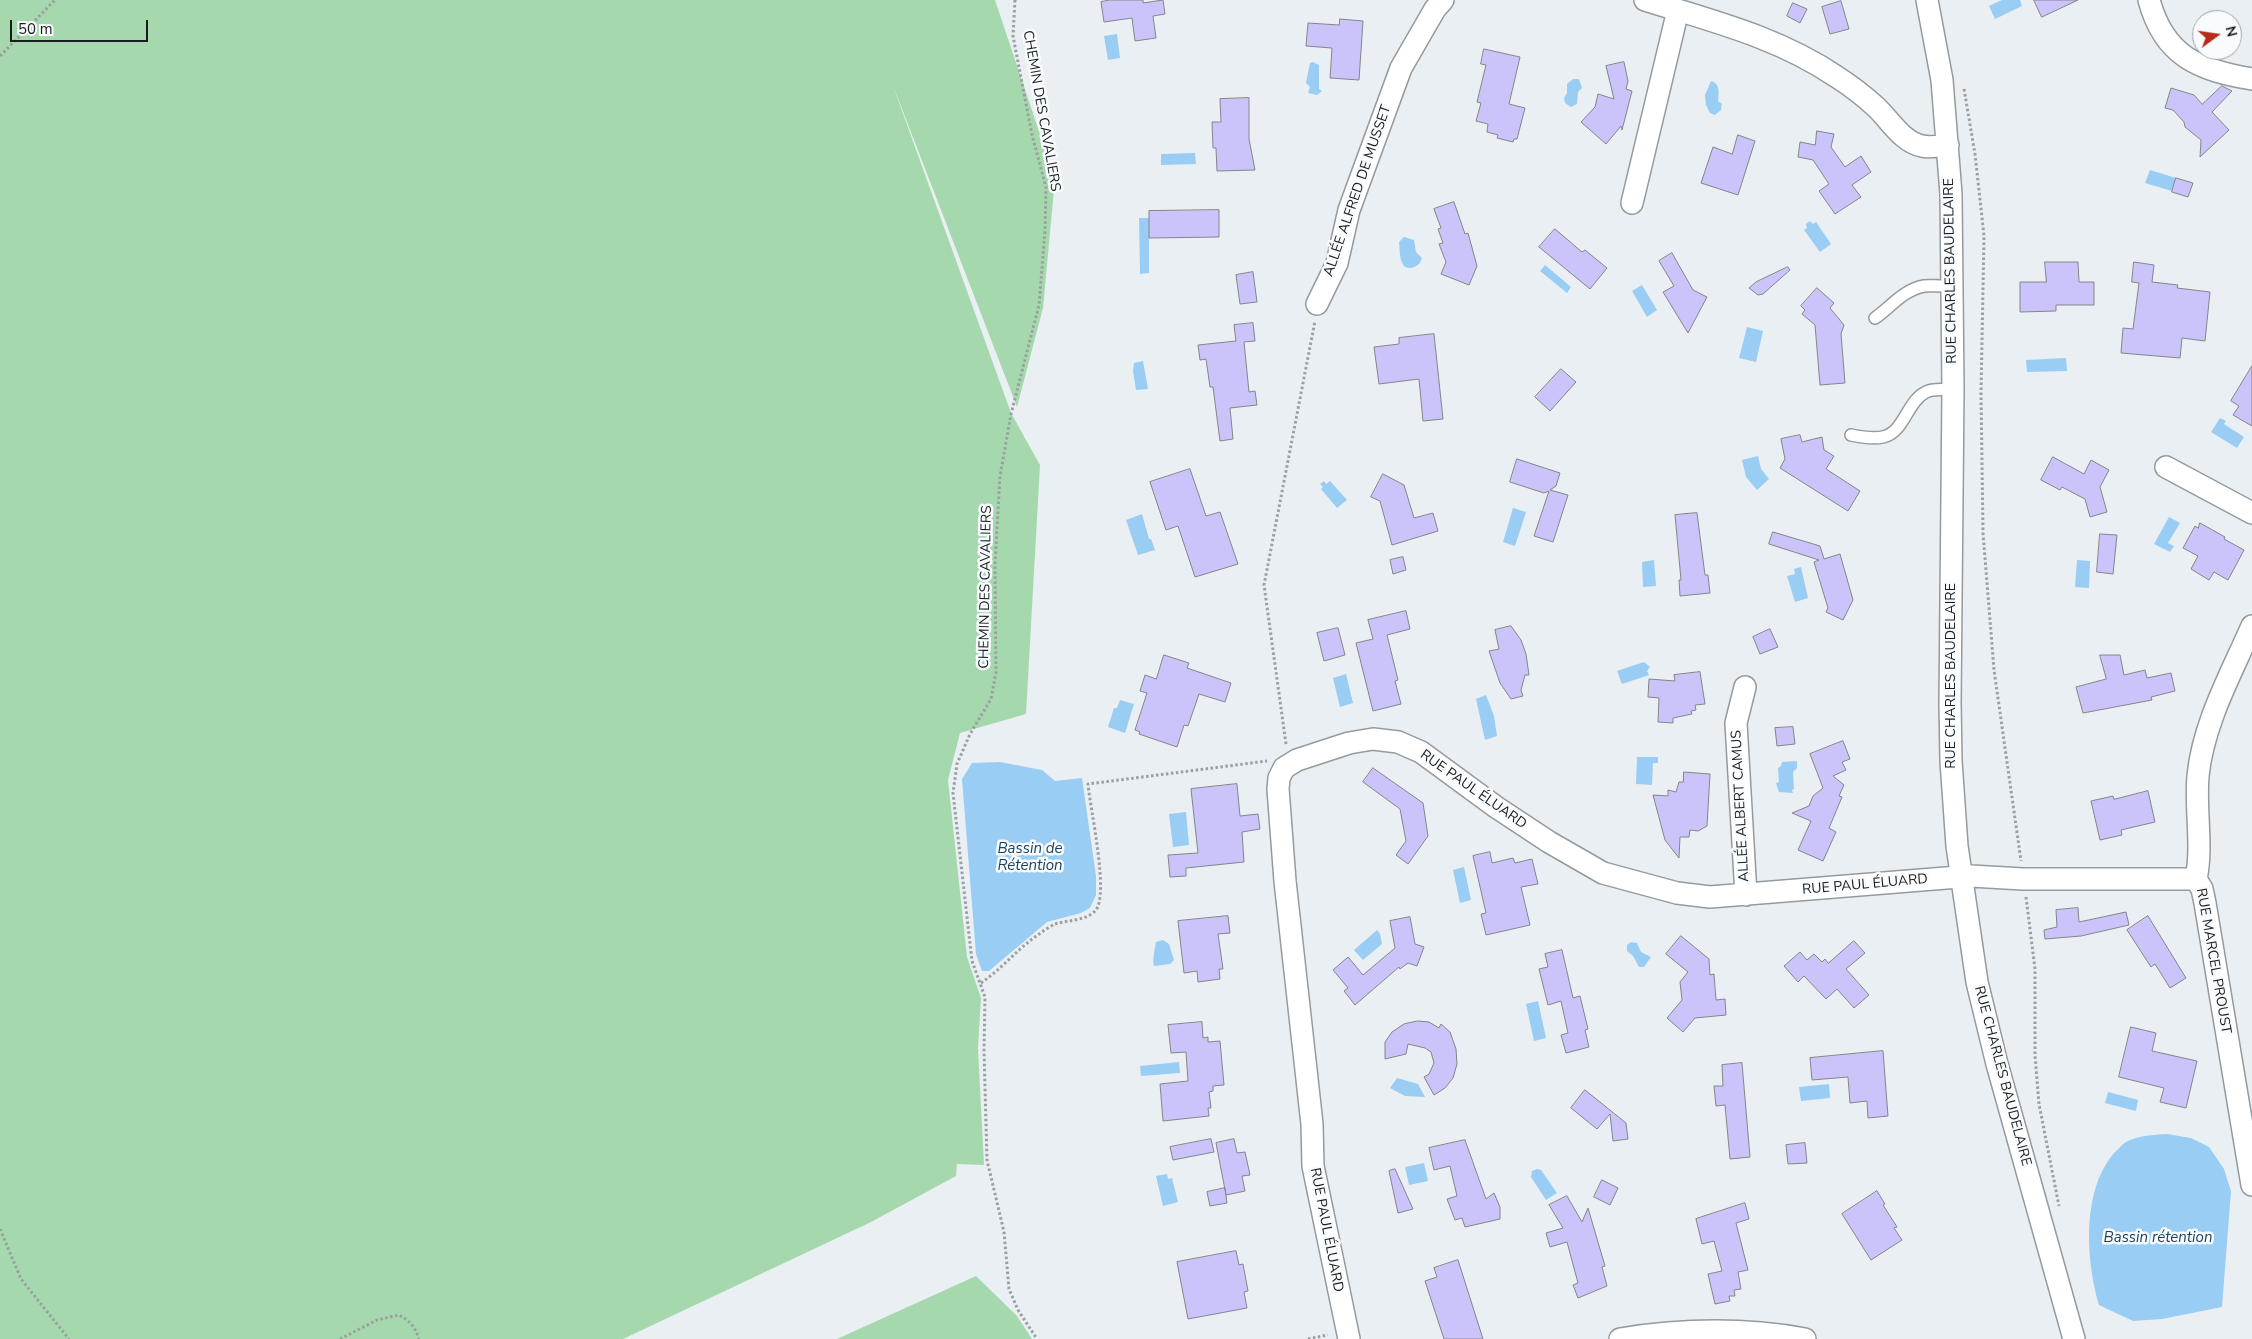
<!DOCTYPE html>
<html>
<head>
<meta charset="utf-8">
<style>
	body { margin:0 }
	#map { position:relative; width:2252px; height:1339px; overflow:hidden; background:#eaeff3; font-family:"Nunito Sans",sans-serif }
	canvas { display:block }
	.north { position:absolute; left:2192px; top:10px; width:50px; height:50px; box-sizing:border-box; background:#f9fcff; border:1px solid #a0a2a5; border-radius:50%; rotate:76deg; font-size:14px; font-weight:700; line-height:20px; text-align:center; color:#1a1c1d }
	.north::after { content:''; display:block; margin:auto; width:18px; height:22px; background:#b82b19; clip-path:polygon(50% 0,100% 100%,50% 72%,0 100%) }
	.scale { position:absolute; left:10px; top:20px; width:138px; height:22px; box-sizing:border-box; border:2px solid #1a1c1d; border-top:0; padding-left:6px; font-size:15px; line-height:18px; white-space:nowrap; color:#1a1c1d; -webkit-text-stroke:4px #f9fcff; paint-order:stroke }
</style>
</head>
<body>
<div id="map">
<canvas width="2252" height="1339"></canvas>
<div class="north">N</div>
<div class="scale">50 m</div>
</div>
<script>
const context = document.querySelector('canvas').getContext('2d');
context.lineJoin = 'round';
function paint(path, color) { context.fillStyle = color; context.fill(path, 'evenodd'); }
function trace(path, color, width, dash) { context.strokeStyle = color; context.lineWidth = width; context.lineCap = dash ? 'butt' : 'round'; context.setLineDash(dash || []); context.stroke(path); }
function drawText(font, color, halo, rows, align = 'center') {
  context.font = font + ' "Nunito Sans",sans-serif'; context.lineWidth = 5; context.setLineDash([]); context.textBaseline = 'middle'; context.strokeStyle = halo; context.fillStyle = color; for (const [text, x, y, turn = 0] of rows) {
    context.save(); context.translate(x, y); context.rotate((+turn || 0) * Math.PI / 180); context.textAlign = isNaN(turn) ? turn : align; if (halo) context.strokeText(text, 0, 0); context.fillText(text, 0, 0); context.restore();
  }
}
const green = new Path2D(`
	M0 0H995L1055 179 1043 308 1017 407 892 83 1011 413 1040 465 1026 714 960 733 948 780 967 957 981 998 978 1048 984 1165 957 1164 956 1176 871 1222 623 1339H0Z
	M976 1276 1017 1316 1032 1339H837Z`);
const water = new Path2D(`
	M2002 0H2020L2022 6 1995 19 1989 6Z
	M1117 34 1120 58 1108 60 1104 36Z
	M1313 62 1319 65V89L1322 91 1317 95 1308 93 1310 87 1306 83 1310 63Z
	M1573 79H1579L1582 88 1578 92 1577 104 1571 107 1565 103 1564 98 1567 93V84Z
	M1711 81C1720 83 1719 93 1718 101L1722 104 1721 110 1715 115 1710 113 1706 105 1705 95Z
	M1195 153 1196 164 1161 165V154Z
	M2150 170 2176 178 2172 191 2145 183Z
	M1139 218H1149V273L1140 274Z
	M1810 221 1813 224 1816 222 1831 244 1820 252 1804 230 1807 228 1806 224Z
	M1404 237 1414 240 1416 252 1422 258C1420 266 1411 271 1404 266 1399 260 1400 250 1399 242Z
	M1545 265 1571 287 1567 293 1540 271Z
	M1642 285 1657 310 1647 317 1632 291Z
	M1747 327 1763 331 1756 362 1739 358Z
	M2066 358 2067 371 2027 372 2026 360Z
	M1143 361 1148 389 1136 390 1133 371 1134 363Z
	M2220 418 2226 421 2224 424 2244 437 2237 448 2211 432Z
	M1758 456 1761 469 1769 479 1757 490 1746 477 1742 460Z
	M1324 481 1326 484 1330 481 1347 500 1337 508 1321 489 1323 487 1320 484Z
	M1513 508 1526 512 1515 546 1503 542Z
	M1142 514 1149 539H1151L1155 550 1138 555 1126 520Z
	M2169 517 2180 523 2168 543 2174 546 2170 552 2154 544Z
	M1654 560 1656 586 1643 587 1642 562Z
	M2077 560 2090 561 2089 588 2075 587Z
	M1801 567 1808 598 1795 602 1787 576 1795 574 1794 569Z
	M1644 662 1650 667 1647 671 1649 675 1622 684 1617 671Z
	M1346 674 1353 703 1340 707 1333 678Z
	M1486 695 1494 716 1497 736 1485 740 1476 699Z
	M1120 700 1134 704 1125 733 1108 727 1114 708H1117Z
	M1637 757H1658V763H1653L1652 785 1636 784Z
	M1797 761V768L1793 772 1794 789 1792 790 1793 793 1779 792 1776 783 1779 782 1778 768 1781 766 1782 762Z
	M1000 762 1042 770 1055 781 1082 778 1096 876V895L1090 908 1081 913 1047 922 989 971H982L976 954 962 779 972 763Z
	M1186 812 1189 845 1173 847 1169 814Z
	M1464 867 1471 900 1460 903 1453 870Z
	M1377 930 1380 934 1382 944 1363 960 1354 950Z
	M1163 940 1169 944 1174 960 1170 964 1154 966C1152 962 1155 947 1156 942Z
	M1631 942 1637 943 1641 952 1651 957 1644 967H1639L1633 956 1627 951V945Z
	M1538 1001 1546 1038 1534 1041 1526 1004Z
	M1179 1062 1180 1073 1141 1076 1140 1066Z
	M1397 1078 1418 1084 1425 1097 1405 1096 1390 1088Z
	M1829 1084 1830 1098 1801 1101 1799 1087Z
	M2108 1092 2138 1100 2136 1111 2105 1103Z
	M2167 1134 2191 1138 2209 1147 2224 1169 2231 1191 2222 1307 2162 1319 2133 1321 2099 1305C2086 1260 2081 1190 2115 1152 2119 1149 2122 1144 2126 1142 2139 1135 2153 1135 2167 1134Z
	M1424 1163 1428 1181 1409 1185 1405 1167Z
	M1537 1169 1541 1170 1557 1193 1546 1200 1531 1177 1532 1171Z
	M1167 1174 1168 1179 1172 1178 1178 1202 1163 1206 1156 1176Z`);
const building = new Path2D(`
	M1110 0H1143V3L1163 0 1165 14 1153 16 1156 38 1135 41 1132 18 1104 22 1101 2Z
	M2034 0H2078L2042 17Z
	M1841 1 1849 29 1830 34 1822 7Z
	M1793 3 1807 9 1800 23 1787 16Z
	M1340 19 1363 21 1359 80 1330 78 1332 48 1306 46 1308 23 1339 25Z
	M1484 49 1520 57 1509 104 1525 108 1517 139H1514L1513 142 1497 138 1498 135 1487 132 1488 124 1476 121 1481 103 1477 102 1486 65 1481 64Z
	M1624 62 1628 81 1626 89 1632 91 1622 130 1621 126 1606 144 1581 122 1595 107 1598 94 1614 99 1606 66Z
	M2222 86 2232 91 2212 112 2229 130 2200 157 2201 140 2185 127 2184 122 2173 110 2165 108 2171 88 2194 95 2202 104Z
	M1249 98V139L1255 170 1217 171 1216 148H1213L1212 122H1221L1220 99Z
	M1817 131 1834 134 1831 147 1845 167 1861 156 1871 172 1852 185 1861 197 1835 214 1819 191 1829 184 1813 160 1798 157 1800 142 1815 145Z
	M1738 135 1755 141 1738 195 1701 183 1713 147 1732 154Z
	M2176 178 2193 183 2188 197 2172 192Z
	M1454 202 1465 234 1468 233 1477 266 1469 285 1441 274 1446 262 1439 244 1443 243 1438 229 1441 228 1434 209Z
	M1219 210V237L1149 238V211Z
	M1555 229 1582 252 1585 250 1607 268 1590 289 1539 247Z
	M1672 253 1693 290 1707 297 1688 333 1663 292 1674 286 1659 261Z
	M2045 262H2078L2079 282H2094V305H2056V311L2020 312V282H2046Z
	M2134 262 2154 265 2152 282 2178 285 2177 288 2210 292 2205 341 2182 338 2180 358 2121 353 2123 328 2133 329 2139 283 2132 282Z
	M1788 267 1790 270 1763 294 1758 295 1749 288 1756 282Z
	M1253 272 1257 302 1240 304 1236 275Z
	M1817 288 1834 303 1830 308 1844 325 1841 334 1845 383 1820 385 1815 325 1802 314 1805 310 1801 306Z
	M1253 323 1255 341 1244 342 1249 392 1255 391 1257 405 1230 408 1233 439 1220 441 1213 387H1210L1206 359 1200 360 1198 345 1236 341 1234 325Z
	M1434 334 1443 419 1423 421 1419 379 1379 384 1374 347 1399 344V338Z
	M2252 366V426L2233 415 2239 406 2231 401Z
	M1561 369 1576 382 1550 411 1535 397Z
	M1800 435 1802 442 1822 437 1824 450 1834 456 1826 469 1860 491 1848 511 1780 468 1785 459 1781 439Z
	M2053 457 2084 474 2091 460 2109 470 2100 487 2107 512 2090 517 2085 499 2062 487 2060 490 2041 480Z
	M1517 459 1560 473 1556 486 1550 490 1568 495 1553 542 1534 536 1549 491 1544 493 1510 482Z
	M1190 469 1206 516 1220 512 1238 564 1195 577 1178 526 1166 530 1150 482Z
	M1383 474 1404 485 1414 518 1433 513 1438 531 1392 545 1380 501 1371 497Z
	M1697 513 1705 575H1708L1710 593 1680 596 1679 580H1681L1675 515Z
	M2200 523 2225 537 2224 539 2244 550 2228 580 2214 572 2209 580 2191 569 2198 556 2183 548 2195 526 2198 528Z
	M1773 532 1820 546 1824 559 1840 554 1853 600 1843 620 1826 612 1828 608 1814 562 1819 560 1769 544Z
	M2100 534 2117 535 2113 574 2097 572Z
	M1403 557 1406 570 1393 574 1390 560Z
	M1406 611 1410 629 1387 635 1398 680 1395 681 1401 704 1373 711 1356 643 1373 639 1368 620Z
	M1511 626 1521 640 1526 654 1529 675H1525L1521 690 1523 696 1511 699 1500 683 1489 651 1499 649 1495 630Z
	M1338 628 1345 655 1324 661 1317 633Z
	M1770 629 1778 647 1760 654 1753 637Z
	M1164 655 1189 663 1187 668 1231 683 1225 702 1199 694 1188 726 1184 725 1177 747 1139 734 1140 732 1135 730 1147 693 1140 691 1145 675 1156 679Z
	M2100 655H2120L2124 675 2145 670 2147 678 2171 673 2175 691 2151 697 2152 700 2083 713 2076 687 2106 679Z
	M1700 672 1705 704 1695 705 1696 710 1691 711 1692 714 1673 718V723L1658 722 1659 698 1648 697 1649 679 1675 681 1674 675Z
	M1793 727 1795 744 1777 746 1775 728Z
	M1843 741 1850 759 1842 762 1846 770 1833 776 1844 785 1839 796 1842 797 1829 828 1836 832 1823 861 1798 850 1811 821 1792 813 1809 806 1813 796 1823 788 1810 754Z
	M1373 768 1423 803 1428 836 1408 864 1396 855 1406 841 1400 809 1363 782Z
	M1684 772 1710 774 1707 826 1698 831 1690 830 1689 837H1680L1679 858 1665 840 1653 795 1668 796V790L1676 792 1679 782H1683Z
	M1237 784 1240 816 1258 814 1260 829 1242 832 1244 862 1186 868V876L1170 877 1168 855 1198 853 1191 789Z
	M2148 791 2155 822 2121 830 2122 835 2100 840 2091 801 2113 796 2114 799Z
	M1490 852 1492 863 1513 858 1515 863 1532 859 1538 884 1521 887 1530 925 1486 935 1481 914 1486 913 1473 856Z
	M2078 908 2079 922 2126 912 2129 925 2081 936 2045 939 2044 930 2057 927 2056 910Z
	M1228 916 1230 933 1218 934 1223 969H1219L1220 979 1198 982 1197 971 1184 973 1178 921Z
	M2148 916 2186 978 2170 988 2155 964 2151 967 2127 930Z
	M1410 917 1415 944 1424 947 1417 966 1408 963 1400 969 1399 967 1355 1005 1344 991 1348 988 1333 970 1348 957 1363 975 1395 948 1390 921Z
	M1681 936 1709 959 1710 975 1714 974 1716 1000 1725 999 1726 1015 1695 1018 1683 1032 1667 1018 1682 1000 1680 982 1688 972 1666 954Z
	M1854 941 1865 953 1846 969 1869 995 1854 1008 1837 989 1826 999 1804 976 1798 982 1784 966 1800 952 1807 960 1814 954 1822 962 1825 959 1828 963Z
	M1562 950 1573 998 1580 996 1588 1029 1585 1030 1589 1047 1566 1053 1561 1035 1568 1033 1561 1001 1548 1005 1539 969 1548 967 1545 954Z
	M1418 1021 1429 1022 1439 1028 1441 1024 1450 1032 1456 1049 1457 1064 1453 1078 1445 1088 1434 1095 1424 1077 1429 1074 1434 1063 1431 1052 1425 1048 1408 1044 1406 1054 1385 1059V1042L1392 1032 1404 1024Z
	M1202 1022 1203 1038 1208 1037V1042L1220 1041 1224 1085 1213 1086V1091L1209 1092 1211 1108H1208L1209 1116 1163 1121 1160 1084 1188 1081 1186 1052 1171 1053 1168 1025Z
	M2131 1027 2156 1033 2152 1051 2197 1061 2186 1108 2160 1102 2164 1088 2119 1077Z
	M1883 1051 1888 1116 1868 1118 1867 1101 1850 1103 1848 1077 1812 1080 1810 1058Z
	M1742 1063 1750 1157 1730 1159 1725 1105 1716 1106 1714 1086H1723L1722 1065Z
	M1585 1090 1626 1123 1628 1139 1613 1141 1610 1114 1597 1129 1571 1108Z
	M1211 1139 1214 1152 1173 1160 1170 1147Z
	M1234 1139 1237 1153 1245 1152 1250 1175 1242 1176 1245 1191 1226 1195 1216 1143Z
	M1465 1140 1486 1199 1494 1193 1500 1207V1219L1465 1227 1462 1218 1455 1220 1447 1199 1457 1196 1450 1166 1434 1170 1429 1148Z
	M1805 1143 1807 1163 1788 1164 1786 1145Z
	M1395 1169 1413 1209 1398 1213 1389 1171Z
	M1602 1180 1618 1188 1610 1205 1594 1197Z
	M1225 1188 1227 1203 1210 1206 1207 1192Z
	M1877 1191 1885 1204 1883 1205 1897 1227 1894 1228 1902 1240 1871 1260 1842 1214Z
	M1567 1196 1582 1222 1588 1208 1605 1266 1602 1267 1607 1286 1578 1298 1573 1285 1578 1283 1567 1242 1550 1247 1546 1233 1563 1228 1549 1205Z
	M1745 1203 1749 1219 1736 1223 1748 1270 1738 1272 1741 1289 1734 1290 1735 1296H1729L1730 1301 1715 1304 1708 1274 1722 1271 1714 1241 1702 1244 1696 1219Z
	M1236 1251 1239 1265 1243 1264 1248 1291 1244 1292 1247 1308 1188 1319 1177 1262Z
	M1458 1260 1483 1339H1444L1425 1281 1437 1277 1434 1268Z`);
const path = new Path2D(`
	M1015 0 1013 36 1032 135 1046 187 1045 231 1039 305 1011 414 1000 476 995 564 996 672 991 699 970 734 957 764 953 793 972 961 985 997 984 1051 987 1160 1004 1232 1009 1289 1018 1310 1037 1339
	M0 56 55 0
	M1964 89 1975 154 1984 236 1981 393 1983 533 1994 670 2021 861
	M1286 744 1264 585 1315 321
	M2026 897 2035 969V1055L2039 1104 2059 1206
	M981 983C1003 968 1020 946 1042 932 1046 929 1051 926 1055 924 1068 920 1085 921 1095 911 1110 897 1090 808 1088 784L1267 761
	M0 1229 21 1279 69 1339
	M340 1339 377 1320 399 1315C410 1321 415 1327 419 1339
	M1308 1339 1328 1335`);
const lane = new Path2D(`
	M1875 318C1891 307 1903 290 1924 286 1933 285 1942 287 1952 285
	M1851 435C1861 437 1873 439 1883 437 1904 433 1907 401 1926 392 1934 388 1945 390 1953 390`);
const street = new Path2D(`
	M1645 0C1712 21 1778 37 1837 77 1851 86 1864 96 1876 107 1890 120 1902 142 1922 146 1930 148 1939 146 1948 145
	M1927 0 1942 80 1951 194 1953 390 1950 703 1951 761 1957 846 1977 982 1997 1064 2074 1339
	M2149 0C2164 56 2198 70 2252 79
	M1632 203 1678 10
	M1317 304 1337 263 1349 210 1401 68 1435 9 1443 0
	M2166 467 2252 513
	M1745 687 1736 723 1746 895
	M2196 879C2203 846 2195 810 2198 776 2203 724 2231 674 2252 626
	M1349 1339 1313 1166 1312 1124 1285 881 1278 789 1279 778 1284 768 1297 760 1349 743 1373 739 1398 742 1421 752 1496 807 1549 842 1603 873 1677 893 1710 897 1971 876 2023 879H2196L2202 889 2205 903 2252 1185
	M1620 1339C1682 1329 1744 1328 1805 1339`);
const streetNames = [
	["CHEMIN DES CAVALIERS",1041,111,80],
	["ALLÉE ALFRED DE MUSSET",1358,191,-71],
	["RUE CHARLES BAUDELAIRE",1951,271,-91],
	["CHEMIN DES CAVALIERS",986,587,-89],
	["RUE CHARLES BAUDELAIRE",1952,676,-90],
	["RUE PAUL ÉLUARD",1473,790,35],
	["ALLÉE ALBERT CAMUS",1741,806,-93],
	["RUE PAUL ÉLUARD",1865,885,-5],
	["RUE MARCEL PROUST",2213,961,80],
	["RUE CHARLES BAUDELAIRE",2002,1076,75],
	["RUE PAUL ÉLUARD",1326,1230,79]
];
const waterNames = [
	["Bassin de",1030,849],
	["Rétention",1030,866],
	["Bassin rétention",2158,1238]
];
paint(green, '#a5d9ad');
paint(water, '#9acdf3');
paint(building, '#cbc4fa');
trace(building, '#848489', 1);
trace(lane, '#959a9e', 14);
trace(street, '#959a9e', 24);
trace(path, '#9b9fa1', 3, [2.5, 2.5]);
trace(lane, '#fff', 11);
trace(street, '#fff', 21);
drawText('14px', '#1a1c1d', '#f9fcff', streetNames);
drawText('italic 15px', '#1c435c', '#f9fcff', waterNames);
</script>
</body>
</html>
